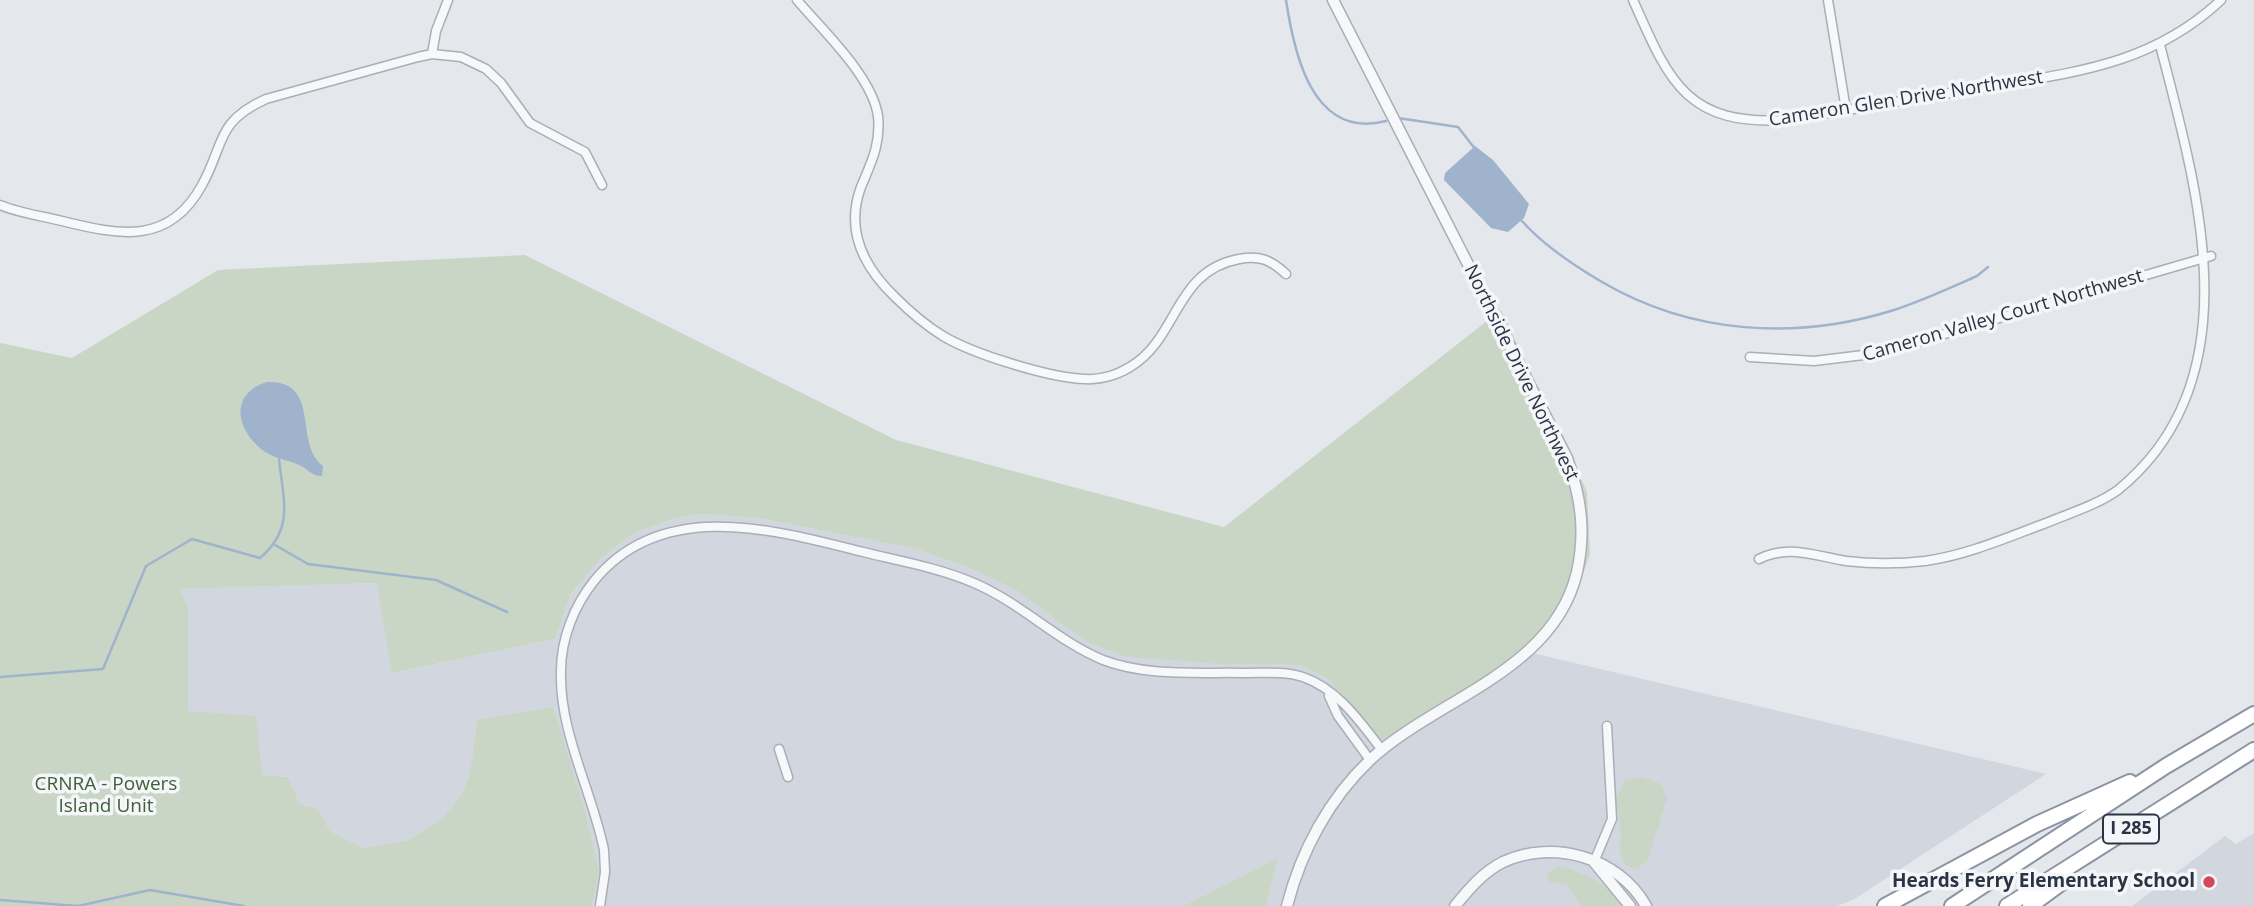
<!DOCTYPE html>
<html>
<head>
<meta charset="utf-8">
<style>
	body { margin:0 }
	canvas { display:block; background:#e4e7ec }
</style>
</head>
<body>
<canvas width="2254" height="906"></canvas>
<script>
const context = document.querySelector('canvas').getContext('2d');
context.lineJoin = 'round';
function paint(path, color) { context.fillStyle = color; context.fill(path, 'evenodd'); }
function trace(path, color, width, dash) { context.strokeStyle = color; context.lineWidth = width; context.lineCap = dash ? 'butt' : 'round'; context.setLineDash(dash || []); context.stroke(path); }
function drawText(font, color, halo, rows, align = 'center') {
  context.font = font + ' "Open Sans",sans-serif'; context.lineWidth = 7; context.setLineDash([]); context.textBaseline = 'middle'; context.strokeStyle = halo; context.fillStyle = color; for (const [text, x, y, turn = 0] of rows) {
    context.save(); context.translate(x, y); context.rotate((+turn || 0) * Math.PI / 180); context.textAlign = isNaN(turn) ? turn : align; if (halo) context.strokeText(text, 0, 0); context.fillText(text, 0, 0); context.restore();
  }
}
const built = new Path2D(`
	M702 514 759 518 916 549 970 568 1016 590 1084 640 1221 664 1301 665 1330 680 1344 694 1528 652 2046 774 1853 900 1837 906H1266L1278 858 1183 906H592L599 872 477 720 470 772 462 794 441 820 408 840 363 848 330 831 318 809 300 804 288 777 262 775 188 711V608L176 589 378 583 393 673 555 639 571 594 601 558 634 533 676 518Z
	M2254 833V906H2132L2225 836 2236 844Z`);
const green = new Path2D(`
	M525 255 896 440 1224 527 1501 310 1587 492 1590 555 1571 606 1528 652 1381 746 1330 680 1301 665 1221 664 1124 656 1084 640 1016 590 970 568 916 549 759 518 702 514 676 518 634 533 601 558 571 594 555 639 392 673 377 583 180 589 188 608V711L256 716 262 775 288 777 300 804 318 809 330 831 363 848 408 840 441 820 462 794 470 772 477 720 553 707 584 808 599 872 592 906H0V343L72 358 218 270Z
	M1642 777 1661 784 1667 799 1647 862 1635 869 1626 865 1620 852 1621 832 1616 798 1625 780Z
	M1278 858 1266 906H1183Z
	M1557 866C1580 871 1611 883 1619 906H1582L1567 885 1548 881 1547 875Z`);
const water = new Path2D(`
	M1475 146 1493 160 1529 204 1524 218 1508 232 1491 228 1444 180 1445 173Z
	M267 382C322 380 293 443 323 466L322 476C310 476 309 469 299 465 288 460 277 459 267 453 238 434 226 395 267 382Z`);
const stream = new Path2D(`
	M1286 0C1294 53 1312 140 1386 121
	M1398 118 1458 127 1476 150
	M1522 221C1544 246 1573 265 1602 282 1691 334 1795 341 1894 310 1922 301 1950 288 1977 276L1988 267
	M275 545 308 564 436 580 507 612
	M0 677 103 669 146 566 192 539 260 558C295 528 283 500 279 459
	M0 900 78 906 150 890 244 906`);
const minor = new Path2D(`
	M797 0C823 31 872 76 878 116 881 144 871 163 861 187 845 230 863 266 894 296 909 311 925 325 943 336 973 354 1050 378 1085 379 1100 380 1117 375 1130 367 1179 338 1174 271 1239 259 1260 255 1271 260 1286 274
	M1633 0C1669 81 1686 126 1786 120 1849 110 1912 99 1975 89 2068 73 2150 67 2221 0
	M1828 0 1846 110
	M432 54 436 31 448 0
	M0 205C19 213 42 216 62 221 119 235 169 246 202 185 225 144 215 122 266 99L418 57 432 54 461 57 486 69 501 83 530 123 585 152 602 185
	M1750 357 1814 361 1880 353 2211 256
	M1759 559C1788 544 1815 556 1846 561 1872 564 1899 564 1925 561 1967 555 2006 538 2046 523 2070 513 2097 505 2118 490 2254 379 2198 192 2160 45
	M1329 696 1338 716 1370 760
	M779 749 788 777
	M1594 862 1612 819 1607 726
	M600 906 605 872 604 850C592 791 559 732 561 671 561 639 574 606 594 581 662 497 775 530 863 552 900 561 939 568 974 583 1021 603 1057 641 1103 660 1148 677 1198 672 1245 673 1264 673 1285 671 1303 677 1338 689 1361 723 1382 750`);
const tertiary = new Path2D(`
	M1594 862 1630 906
	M1287 906C1301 851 1329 799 1370 760 1437 698 1554 671 1577 572 1586 531 1581 497 1567 458L1333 0
	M1455 906C1469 889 1483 872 1503 862 1553 839 1619 857 1646 906`);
const motorway = new Path2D(`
	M1885 906 2037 824 2130 782
	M1952 906 2166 766 2254 714
	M2007 906 2254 750
	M2030 906 2068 878`);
const markers = [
	[2209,882,7,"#d1495b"]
];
const shields = [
	[2131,829,56]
];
const shieldNames = [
	["I 285",2131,829]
];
const streetNames = [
	["Cameron Glen Drive Northwest",1906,99,-9],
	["Cameron Valley Court Northwest",2003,316,-16],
	["Northside Drive Northwest",1521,373,64]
];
const parkNames = [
	["CRNRA - Powers",106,785],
	["Island Unit",106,807]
];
const poiNames = [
	["Heards Ferry Elementary School",2195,882]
];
paint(built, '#d2d6de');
paint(green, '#c9d6c5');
paint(water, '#9fb4cc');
trace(stream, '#9fb4cc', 2.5);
trace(minor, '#a9aeb7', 11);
trace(tertiary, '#a9aeb7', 13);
trace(motorway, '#8b94a3', 18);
trace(minor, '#f7f8fa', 8);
trace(tertiary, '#f7f8fa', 10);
trace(motorway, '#fff', 14);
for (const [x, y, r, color] of markers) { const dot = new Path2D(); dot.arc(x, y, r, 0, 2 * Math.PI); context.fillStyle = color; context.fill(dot); trace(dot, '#f4f6f9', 2.5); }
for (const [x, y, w] of shields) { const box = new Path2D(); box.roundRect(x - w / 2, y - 14.5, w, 29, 5); context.fillStyle = '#f4f6f9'; context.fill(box); trace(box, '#2b3445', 2); }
drawText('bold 18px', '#2b3445', null, shieldNames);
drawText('19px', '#2b3445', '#f4f6f9', streetNames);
drawText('19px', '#3f6138', '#f4f6f9', parkNames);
drawText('bold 19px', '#2b3445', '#f4f6f9', poiNames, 'right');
</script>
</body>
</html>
